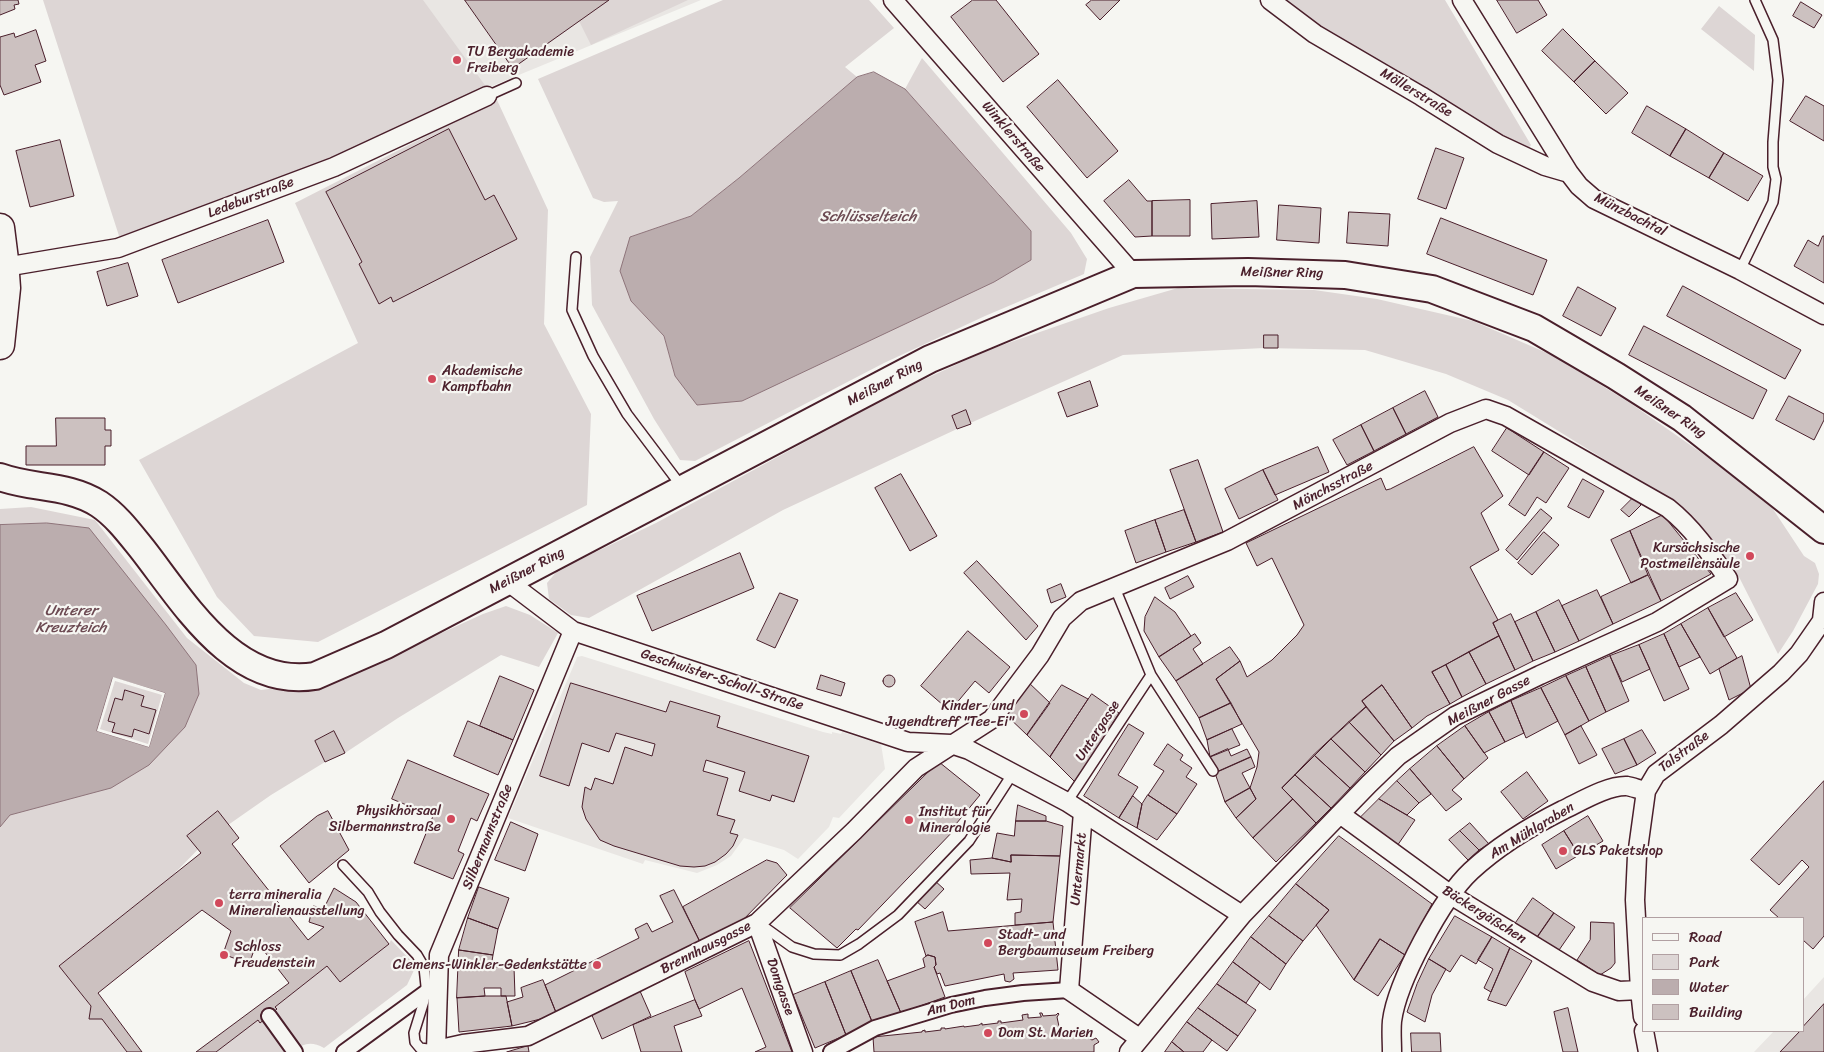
<!DOCTYPE html>
<html>
<head>
<meta charset="utf-8">
<style>
	body { margin:0 }
	#map { position:relative; width:1824px; height:1052px; overflow:hidden; background:#f6f6f2; font-family:Sriracha,sans-serif }
	canvas { display:block }
	.legend { position:absolute; left:1642px; top:917px; width:162px; height:115px; box-sizing:border-box; background:#f6f6f2; border:1px solid #b1a0a2; margin:0; padding:6px 9px; list-style:none; font-size:15px; color:#4a1f2b }
	.legend li { display:flex; align-items:center; gap:10px; height:25px }
	.legend b { width:25px; border:1px solid #b1a0a2 }
</style>
</head>
<body>
<div id="map">
<canvas width="1824" height="1052"></canvas>
<ul class="legend">
<li><b style="height:6px;background:#f6f6f2"></b>Road</li>
<li><b style="height:14px;background:#ddd6d5"></b>Park</li>
<li><b style="height:14px;background:#bbadae"></b>Water</li>
<li><b style="height:14px;background:#ccc1c0"></b>Building</li>
</ul>
</div>
<script>
const context = document.querySelector('canvas').getContext('2d');
context.lineJoin = 'round';
function paint(path, color) { context.fillStyle = color; context.fill(path, 'evenodd'); }
function trace(path, color, width, dash) { context.strokeStyle = color; context.lineWidth = width; context.lineCap = dash ? 'butt' : 'round'; context.setLineDash(dash || []); context.stroke(path); }
function drawText(font, color, halo, rows, align = 'center') {
  context.font = font + ' Sriracha,sans-serif'; context.lineWidth = 4.5; context.setLineDash([]); context.textBaseline = 'middle'; context.strokeStyle = halo; context.fillStyle = color; for (const [text, x, y, turn = 0] of rows) {
    context.save(); context.translate(x, y); context.rotate((+turn || 0) * Math.PI / 180); context.textAlign = isNaN(turn) ? turn : align; if (halo) context.strokeText(text, 0, 0); context.fillText(text, 0, 0); context.restore();
  }
}
const built = new Path2D(`
	M285 0H701L424 114Z
	M582 656 823 732 832 734V732L841 734 842 732 881 744 885 769 839 818 833 817 829 827 798 859 784 850 744 838 731 856 717 865 697 873 645 860 643 864 508 818 576 660 577 657Z
	M1824 977V1052H1754L1774 1031H1803V1000Z`);
const green = new Path2D(`
	M43 0H423L487 88 424 114 280 182 120 239Z
	M608 0H688L591 45 579 21Z
	M723 0H869L894 28 845 67 857 77 739 178 691 216 630 237 631 301 664 336 675 376 1000 195 905 89 922 58 1071 233 1087 259 1084 274 985 316 884 363 695 461 680 460 654 419 592 305 590 257 618 201 604 202 593 198 538 79Z
	M1285 0H1445L1531 145 1526 152 1307 19Z
	M1719 6 1755 35 1754 71 1701 29Z
	M497 100 548 210 544 324 591 414 587 505 318 642 254 636 217 597 139 460 358 343 295 203Z
	M1178 288 1314 290 1377 299 1473 321 1554 356 1630 403 1765 497 1804 556 1815 563 1819 574 1818 584 1793 631 1778 654 1739 577 1685 509 1508 400 1446 374 1365 350 1264 348 1123 355 957 429 783 510 589 618 571 615 549 599 547 583 558 570 656 523 899 391 988 350 1109 308Z
	M31 507 95 520 187 638 244 683 261 690 325 682 400 652 483 614 506 606 530 615 558 633 539 667 501 655 398 718 345 753 325 762 271 795 208 839 173 875 59 966 91 1006 90 1019H102L127 1052H0V509Z
	M391 940 416 966 407 985 324 1048C311 1041 304 1043 292 1052H216L258 1020 260 1023 277 1010 275 1007 327 966 340 982 389 944Z`);
const water = new Path2D(`
	M874 72 905 89 1031 231V260L994 282 742 401 697 405 675 376 664 336 631 301 620 271 630 237 691 216 739 178 857 77Z
	M47 523 89 528 166 625 196 665 199 694 185 727 149 765 111 788 10 815 0 827V525ZM113 678 165 693 149 747 97 731Z`);
const pier = new Path2D(`
	M113 677 165 693 149 747 97 731ZM115 681 162 695 148 744 100 729Z`);
const building = new Path2D(`
	M0 0H18L19 4 14 5 15 9 0 15Z
	M465 0H609L513 68Z
	M973 0H996L1039 54 1003 82 951 17Z
	M1092 0H1120L1100 20 1086 5Z
	M1497 0H1538L1547 15 1517 33Z
	M1801 2 1822 15 1814 28 1793 16Z
	M1563 29 1595 61 1574 82 1542 51Z
	M36 30 46 61 35 65 41 82 4 95 0 85V37L14 33 15 37Z
	M1595 61 1628 93 1606 114 1574 82Z
	M1058 80 1118 151 1087 178 1027 107Z
	M1806 96 1824 106V141L1790 121Z
	M1647 106 1686 129 1670 156 1632 133Z
	M449 129 485 200 494 195 517 239 393 302 391 297 379 304 359 264 362 262 326 192Z
	M1686 129 1724 153 1709 178 1670 156Z
	M60 140 74 196 30 207 16 151Z
	M1436 148 1464 158 1446 209 1418 199Z
	M1724 153 1763 176 1748 201 1709 178Z
	M1129 180 1147 201H1152V236L1135 237 1104 201Z
	M1190 200V236H1152V201Z
	M1257 201 1259 237 1212 239 1211 204Z
	M1279 205 1321 208 1319 243 1277 240Z
	M1349 212 1390 214 1388 246 1347 243Z
	M1441 218 1547 260 1533 295 1427 254Z
	M268 220 284 262 178 303 162 260Z
	M1823 236H1824V283L1794 266 1808 240 1818 246Z
	M128 263 138 296 107 306 97 272Z
	M1683 286 1801 350 1785 379 1667 316Z
	M1578 287 1616 308 1601 336 1563 316Z
	M1644 326 1767 390 1753 419 1629 355Z
	M1264 335H1278V348H1264Z
	M1090 381 1098 406 1067 417 1058 393Z
	M1425 391 1438 417 1406 434 1393 408Z
	M1789 396 1824 414V420L1814 440 1776 420Z
	M1393 408 1406 434 1374 451 1361 425Z
	M966 410 971 424 957 429 952 416Z
	M56 418H105V430H111V446H105V465H26V446H56Z
	M1361 425 1374 451 1347 465 1333 440Z
	M1507 428 1544 452 1529 475 1492 451Z
	M1318 447 1329 472 1275 495 1263 470Z
	M1474 447 1503 496 1481 513 1499 550 1470 567 1498 620 1493 623 1499 636 1432 672 1450 704 1427 716 1412 728 1382 685 1362 701 1366 707 1331 739 1282 788 1293 799 1253 838 1236 818 1256 799 1250 788 1257 767 1259 752 1216 679 1240 661 1247 677 1272 660 1297 635 1304 625 1272 558 1257 566 1246 543 1381 478 1386 490 1390 489Z
	M1544 452 1569 468 1546 503 1537 497 1525 516 1509 505Z
	M1198 460 1223 532 1196 542 1170 470Z
	M1263 470 1278 500 1239 519 1225 489Z
	M901 474 937 536 910 551 875 488Z
	M1583 479 1604 491 1589 518 1568 507Z
	M1634 497 1641 505 1629 517 1621 510Z
	M1541 509 1552 518 1517 560 1506 550Z
	M1184 510 1196 542 1166 552 1155 520Z
	M1663 515 1711 574 1661 601 1630 531Z
	M1155 520 1166 552 1136 563 1125 531Z
	M1630 531 1648 575 1631 583 1611 540Z
	M1544 532 1559 545 1532 575 1518 563Z
	M740 553 754 588 652 631 637 596Z
	M977 561 1038 626 1026 640 964 573Z
	M1648 575 1661 601 1613 624 1601 597Z
	M1188 576 1194 587 1170 599 1165 588Z
	M1061 584 1066 597 1051 603 1047 590Z
	M1597 590 1613 624 1579 641 1562 606Z
	M780 593 798 600 775 648 757 640Z
	M1736 593 1753 620 1724 637 1708 608Z
	M1155 597 1175 612 1191 636 1159 657 1144 631 1145 617Z
	M1559 600 1579 641 1555 652 1536 612Z
	M1708 608 1737 658 1710 674 1681 624Z
	M1536 612 1555 652 1533 661 1515 622Z
	M1511 614 1533 661 1515 670 1493 623Z
	M1681 624 1700 657 1679 667 1664 634Z
	M968 631 1010 667 989 693 975 681 950 711 921 686Z
	M1195 634 1201 643 1193 649 1203 664 1176 681 1159 657Z
	M1664 634 1689 689 1664 701 1639 645Z
	M1499 636 1515 670 1486 684 1469 652Z
	M1639 645 1650 669 1622 682 1610 656Z
	M1230 647 1240 661 1216 679 1231 703 1199 718 1176 681Z
	M1469 652 1486 684 1462 697 1446 665Z
	M1610 656 1629 701 1606 712 1586 667Z
	M1742 656 1751 689 1729 700 1719 669Z
	M1446 665 1462 697 1450 704 1432 672Z
	M1586 667 1606 712 1589 721 1566 676Z
	M821 675 845 683 841 696 817 689Z
	M883 681a6 6 0 1 1 12 0a6 6 0 1 1-12 0Z
	M500 676 534 690 513 740 480 726Z
	M1566 676 1589 721 1565 735 1541 688Z
	M1026 680 1050 703 1027 735 1002 711Z
	M571 683 666 712 670 701 720 716 717 727 809 756 794 802 772 795 770 801 739 791 745 772 706 760 703 771 728 778 717 815 735 820 730 833 738 835 733 846 726 854 715 862 705 866 694 867 680 866 614 846 600 840 586 819 582 807 585 787 591 790 595 778 613 784 625 747 652 756 655 744 616 733 609 752 582 743 569 786 540 776Z
	M1062 685 1088 699 1050 757 1027 735Z
	M1382 685 1412 728 1394 741 1362 701Z
	M1541 688 1558 721 1526 738 1511 701Z
	M125 690 144 696 141 706 156 710 149 734 134 729 132 737 112 732 115 723 108 721 115 698 122 700Z
	M1092 694 1119 713 1076 783 1050 757Z
	M1511 701 1524 733 1505 742 1489 712Z
	M1231 703 1242 724 1207 740 1199 718Z
	M1366 707 1394 741 1381 755 1349 722Z
	M1489 712 1505 742 1484 753 1465 726Z
	M468 721 513 740 498 775 454 756Z
	M1349 722 1381 755 1365 772 1331 739Z
	M1129 724 1144 733 1118 775 1138 787 1119 818 1084 796Z
	M1465 726 1488 758 1464 779 1437 746Z
	M1581 726 1597 755 1579 764 1565 735Z
	M1232 729 1240 745 1210 757 1207 740Z
	M1642 730 1656 753 1637 765 1624 739Z
	M334 731 345 753 325 762 315 741Z
	M1331 739 1365 772 1350 788 1314 755Z
	M1624 739 1637 765 1615 774 1602 749Z
	M1168 744 1183 755 1180 760 1192 768 1186 777 1197 784 1177 814 1148 795 1164 771 1154 765Z
	M1437 746 1464 779 1452 790 1462 799 1446 811 1410 769Z
	M1228 749 1231 756 1247 749 1251 757 1215 773 1210 757Z
	M1314 755 1350 788 1331 808 1295 775Z
	M1251 757 1255 767 1242 773 1250 788 1225 802 1215 773Z
	M408 760 489 794 477 821 471 818 458 851 464 854 453 879 414 863 433 816 392 799Z
	M939 762 980 795 956 824 958 826 858 930 856 929 837 948 790 908Z
	M1410 769 1431 794 1419 803 1397 781Z
	M1527 772 1548 801 1523 819 1501 792Z
	M1295 775 1331 808 1316 823 1282 788Z
	M1397 781 1419 803 1407 815 1379 799Z
	M1824 781V936L1813 949 1803 940V918H1779L1770 910 1809 867 1802 860 1779 885 1751 860Z
	M1250 788 1256 799 1236 818 1225 802Z
	M1148 795 1177 814 1157 840 1137 828 1142 804Z
	M1133 796 1142 804 1137 828 1119 818Z
	M1293 799 1316 823 1276 862 1253 838Z
	M1379 799 1415 820 1397 846 1358 820Z
	M1018 805 1046 816V821H1016Z
	M218 811 239 838 232 844 308 940 324 927 309 922 313 906 324 908 334 888 356 902 389 944 340 982 327 966 275 1007 277 1009 260 1023 258 1020 216 1052H196L289 983 257 942 249 964 223 954 231 931 202 910 98 993 142 1052H127L102 1019H89L91 1006 59 966 201 853 187 836Z
	M328 811 349 850 309 883 280 846 317 816Z
	M1588 816 1603 841 1579 855 1564 831Z
	M1016 821H1046L1063 826 1060 856 1011 855V862L992 858 997 833 1014 836Z
	M511 822 538 834 525 871 495 860Z
	M1470 823 1489 844 1479 850 1460 831Z
	M1460 831 1479 850 1468 860 1449 840Z
	M1564 831 1579 855 1556 869 1542 845Z
	M1339 836 1432 904 1405 955 1380 939 1354 980 1316 925 1329 910 1296 884Z
	M1011 855 1060 856 1053 922 1015 925V913L1021 912 1022 899 1007 900 1010 873 971 874 970 860 992 858 1011 862Z
	M767 860 777 863 787 875 739 924 701 944 683 907Z
	M934 880 944 889 925 909 915 900Z
	M1296 884 1329 910 1303 941 1269 916Z
	M479 887 509 898 498 929 468 918Z
	M674 890 701 944 557 1015 545 985 639 938 635 929 647 923 652 932 673 922 660 896Z
	M1533 898 1554 913 1536 939 1515 924Z
	M943 912 948 931 1053 922 1058 970 1013 973 1014 979 1010 982 1005 981 1004 974 945 986 940 973 937 974 934 967 936 965 935 957 928 955 926 956 915 922Z
	M1554 913 1575 927 1557 953 1536 939Z
	M1269 916 1303 941 1286 964 1251 937Z
	M1455 916 1492 937 1476 964 1461 955 1450 972 1429 959Z
	M468 918 498 929 493 955 459 950Z
	M1591 922 1614 923 1615 963 1611 968 1600 975 1577 960 1590 940Z
	M1251 937 1286 964 1270 990 1233 962Z
	M1492 937 1510 948 1491 992 1484 988 1493 969 1478 960Z
	M1380 939 1405 955 1378 996 1354 980Z
	M749 941 792 1052H755L766 1047 742 988 699 1009 695 1000 685 972Z
	M1510 948 1532 961 1506 1006 1488 1000Z
	M459 950 493 955 491 967H514L515 996H501V988H484L485 996 457 998Z
	M928 955 935 957 936 965 934 967 945 997 901 1013 887 981 925 967 923 959Z
	M1429 959 1446 969 1432 995 1425 1022 1407 1012 1417 984Z
	M878 960 901 1013 873 1024 851 971Z
	M1233 962 1260 982 1246 1003 1217 984Z
	M851 971 873 1024 846 1035 825 982Z
	M543 980 557 1015 512 1026 507 1002 523 997 521 988Z
	M825 982 846 1035 815 1048 793 995Z
	M1217 984 1256 1010 1238 1036 1198 1008Z
	M640 991 651 1016 602 1039 591 1013Z
	M485 996H506L512 1026 459 1032 457 998Z
	M695 1000 702 1016 674 1026 682 1052H641L633 1025Z
	M1824 1004V1052H1780L1800 1031H1803V1027Z
	M1198 1008 1238 1036 1227 1051 1187 1022Z
	M1568 1008 1578 1052H1563L1554 1012Z
	M1040 1013H1042L1043 1016 1056 1015 1058 1013 1059 1014 1057 1017 1061 1036 1069 1035 1068 1031 1072 1030 1073 1035 1081 1034 1082 1030 1086 1031 1085 1036 1092 1040 1096 1038 1099 1042 1094 1045V1052H874L873 1037 922 1032V1031L925 1030V1032L941 1030V1028H945V1029L964 1026V1027L979 1025 982 1023V1025L998 1023V1021H1001V1023L1023 1020 1022 1015 1028 1014V1018L1041 1017Z
	M1187 1022 1212 1040 1203 1052H1184L1172 1042Z
	M1411 1033H1440L1441 1052H1412Z
	M1172 1042 1184 1052H1165Z
	M528 1046 529 1052H507Z`);
const service = new Path2D(`
	M487 96 516 83
	M576 257 572 310 593 356 627 414 682 487
	M1740 270 1773 202 1776 179 1773 167V142L1778 80 1773 40 1755 0
	M1115 588 1151 675 1213 771
	M1067 802 1151 675
	M343 865 368 892 380 912 398 935 417 955 424 967 426 986 424 1001 414 1033 415 1042 420 1048 436 1050
	M760 924 792 947 814 954 840 955 859 944 898 915 969 841 1013 773`);
const pedestrian = new Path2D(`
	M269 1016 295 1052
	M344 1052 425 993
	M831 1052 875 1028 951 1005 985 998 1023 993 1069 990`);
const minor = new Path2D(`
	M893 0 1133 274
	M1270 0 1315 34 1421 96 1498 144 1545 166 1569 173
	M1462 0 1569 173 1579 186 1594 199 1740 270 1824 315
	M5 267 118 248 334 167 487 96
	M507 581 573 631 908 742 951 744 969 750 1067 802 1242 915
	M1822 620 1824 602
	M573 631 439 955 436 1050 463 1044 528 1036 757 923 854 831 916 768 992 719 1040 655 1062 618 1081 601 1227 541 1450 423 1486 409 1506 416 1668 508C1693 528 1710 553 1728 579L1657 622 1540 675 1455 716 1398 756 1369 784 1242 915 1129 1052
	M1083 812 1069 990 1139 1038
	M1340 814 1451 895 1593 982 1619 991 1640 990
	M757 923 803 1052
	M1643 1017 1640 990 1635 900 1637 856 1646 791 1656 774 1721 725 1781 673 1799 654 1824 618
	M1644 1031 1648 1052
	M1392 1052C1392 1042 1391 1031 1392 1021 1397 982 1442 898 1471 871 1498 846 1531 826 1563 810 1580 802 1608 785 1627 786 1633 787 1640 790 1646 791`);
const secondary = new Path2D(`
	M0 477C32 489 68 484 99 504 117 516 130 534 143 550 185 604 235 689 315 676L386 645 930 359 1133 274 1248 272 1345 275 1432 289 1534 328 1616 376 1682 418 1824 530`);
const primary = new Path2D(`
	M0 228 4 260 6 288 0 345`);
const markers = [
	[457,60,5,"#d1495b"],
	[432,379,5,"#d1495b"],
	[1750,556,5,"#d1495b"],
	[1024,714,5,"#d1495b"],
	[451,819,5,"#d1495b"],
	[909,820,5,"#d1495b"],
	[1563,851,5,"#d1495b"],
	[219,903,5,"#d1495b"],
	[988,943,5,"#d1495b"],
	[224,955,5,"#d1495b"],
	[597,965,5,"#d1495b"],
	[988,1033,5,"#d1495b"]
];
const poiNames = [
	["TU Bergakademie",467,52],
	["Freiberg",467,68],
	["Akademische",442,371],
	["Kampfbahn",442,387],
	["Kursächsische",1740,548,"right"],
	["Postmeilensäule",1740,564,"right"],
	["Kinder- und",1014,706,"right"],
	["Jugendtreff \"Tee-Ei\"",1014,722,"right"],
	["Physikhörsaal",441,811,"right"],
	["Silbermannstraße",441,827,"right"],
	["Institut für",919,812],
	["Mineralogie",919,828],
	["GLS Paketshop",1573,851],
	["terra mineralia",229,895],
	["Mineralienausstellung",229,911],
	["Stadt- und",998,935],
	["Bergbaumuseum Freiberg",998,951],
	["Schloss",234,947],
	["Freudenstein",234,963],
	["Clemens-Winkler-Gedenkstätte",587,965,"right"],
	["Dom St. Marien",998,1033]
];
const streetNames = [
	["Möllerstraße",1416,93,31],
	["Winklerstraße",1013,137,49],
	["Ledeburstraße",251,198,-21],
	["Münzbachtal",1630,215,27],
	["Meißner Ring",1282,273,1],
	["Meißner Ring",885,383,-28],
	["Meißner Ring",1670,412,34],
	["Mönchsstraße",1333,486,-28],
	["Meißner Ring",527,571,-28],
	["Geschwister-Scholl-Straße",722,680,18],
	["Meißner Gasse",1489,701,-28],
	["Untergasse",1098,731,-57],
	["Talstraße",1684,752,-37],
	["Am Mühlgraben",1532,831,-31],
	["Silbermannstraße",488,837,-68],
	["Untermarkt",1079,869,-85],
	["Bäckergäßchen",1484,915,32],
	["Brennhausgasse",706,948,-27],
	["Domgasse",780,987,71],
	["Am Dom",951,1006,-14]
];
const waterNames = [
	["Schlüsselteich",868,217],
	["Unterer",71,611],
	["Kreuzteich",71,628]
];
paint(built, '#e9e6e3');
paint(green, '#ddd6d5');
paint(water, '#bbadae');
trace(water, '#8e747a', 1);
paint(pier, '#f6f6f2');
paint(building, '#ccc1c0');
trace(building, '#4a1f2b', 1);
trace(service, '#4a1f2b', 12);
trace(pedestrian, '#4a1f2b', 18);
trace(minor, '#4a1f2b', 21);
trace(secondary, '#4a1f2b', 30);
trace(primary, '#4a1f2b', 31);
trace(service, '#f6f6f2', 9);
trace(pedestrian, '#f6f6f2', 14);
trace(minor, '#f6f6f2', 18);
trace(secondary, '#f6f6f2', 26);
trace(primary, '#f6f6f2', 28);
for (const [x, y, r, color] of markers) { const dot = new Path2D(); dot.arc(x, y, r, 0, 2 * Math.PI); context.fillStyle = color; context.fill(dot); trace(dot, '#f6f6f2', 2); }
drawText('14px', '#4a1f2b', '#f6f6f2', poiNames, 'left');
drawText('14px', '#4a1f2b', '#f6f6f2', streetNames);
drawText('italic 15px', '#6c4a52', '#f6f6f2', waterNames);
</script>
</body>
</html>
